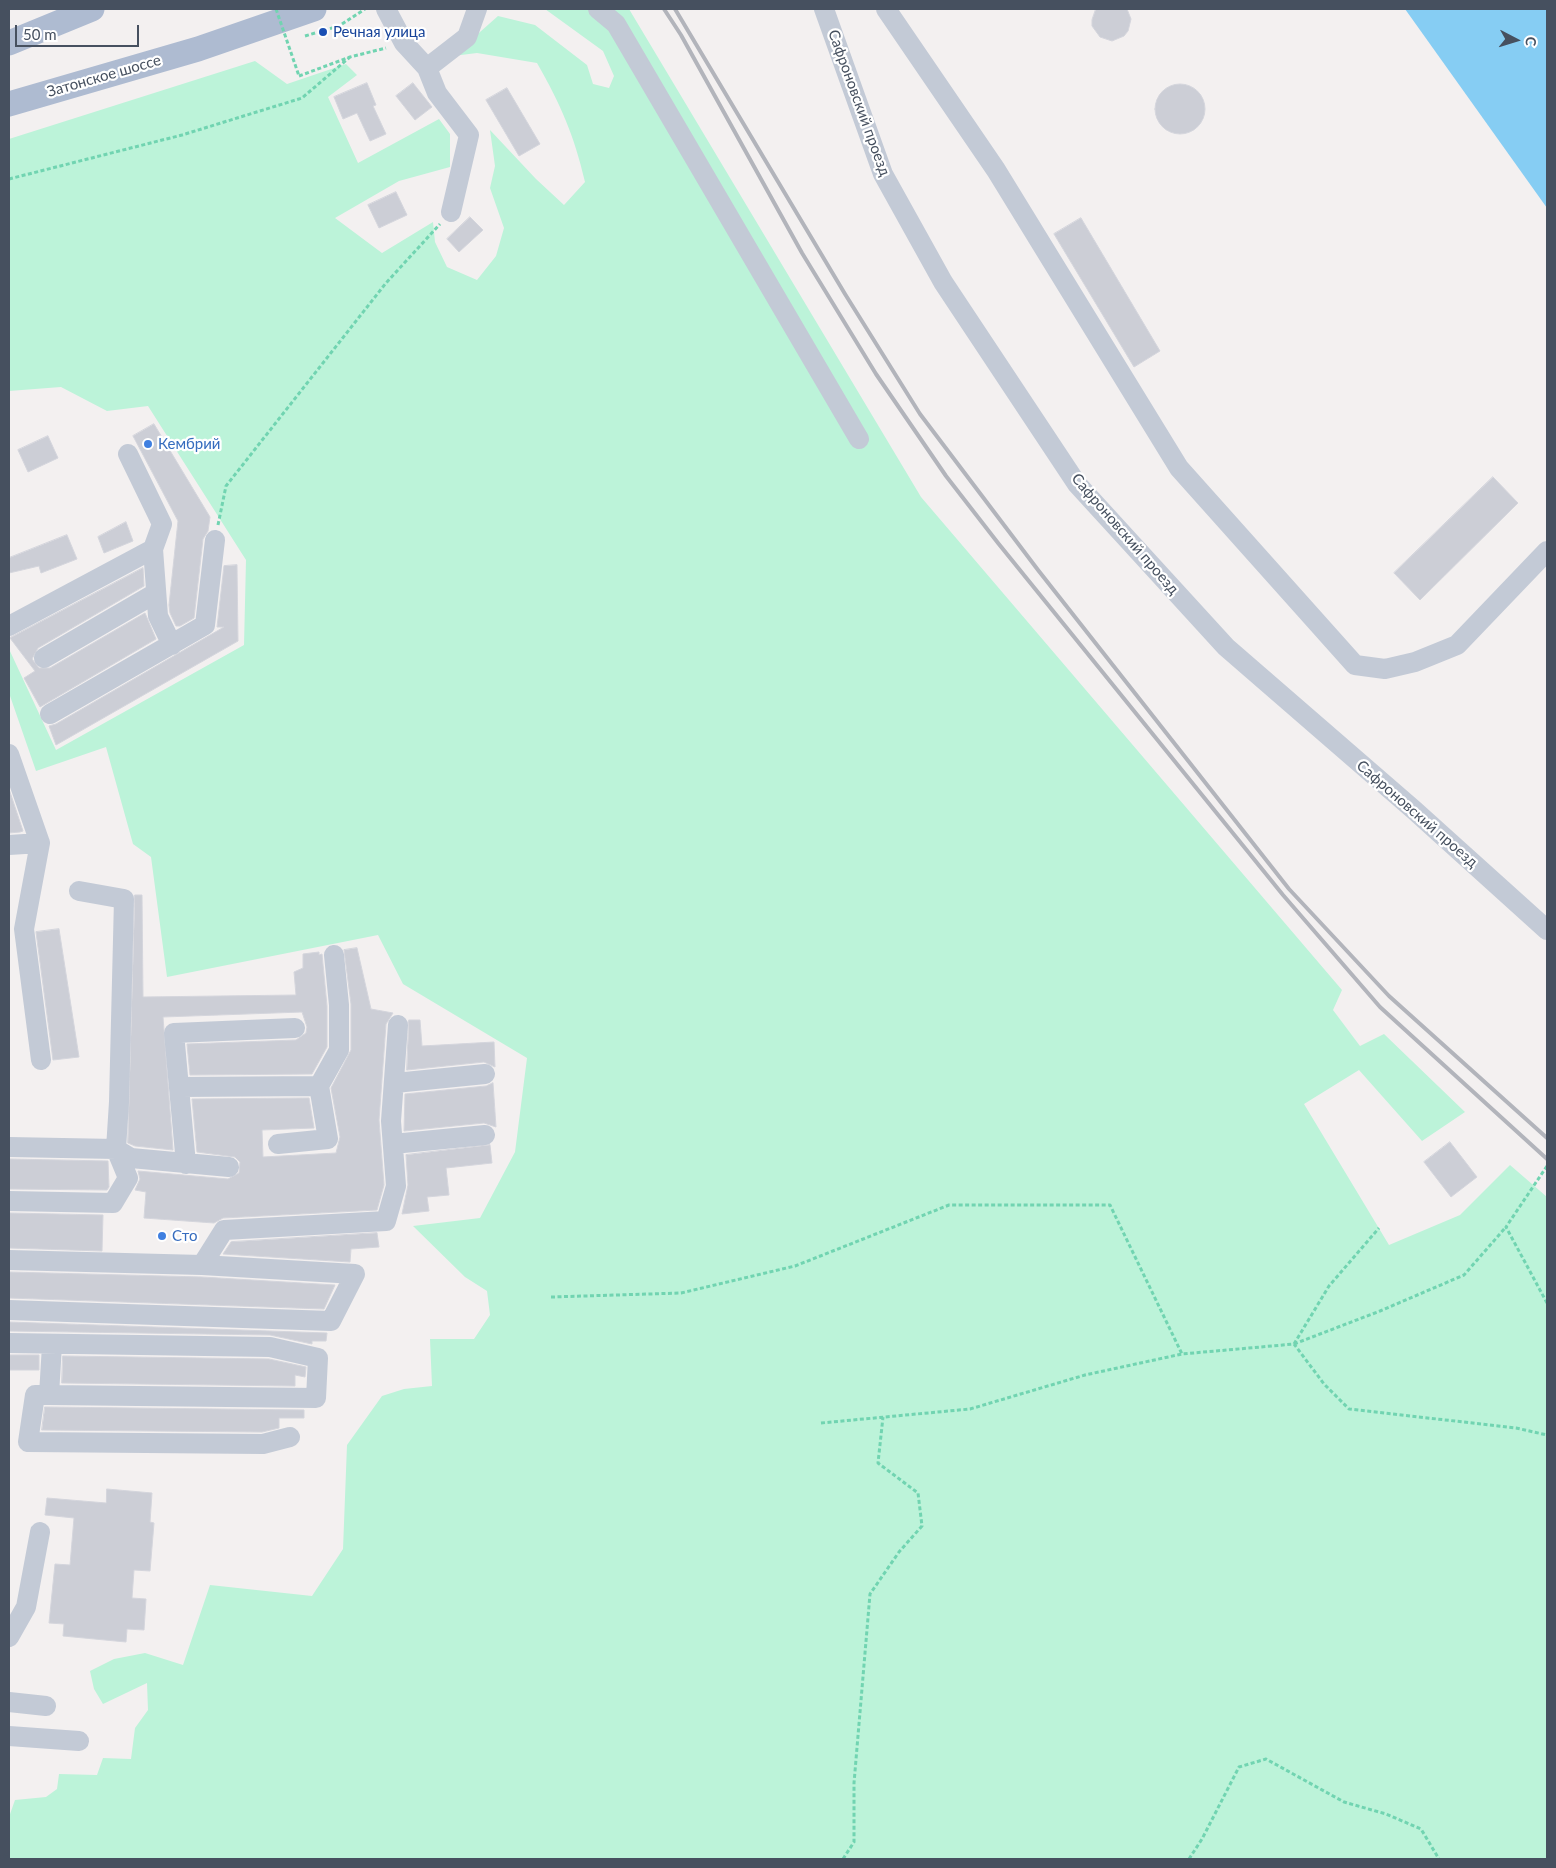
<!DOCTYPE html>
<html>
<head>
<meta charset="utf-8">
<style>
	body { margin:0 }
	#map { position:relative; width:1556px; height:1868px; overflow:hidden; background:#f3f0f0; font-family:Lato,sans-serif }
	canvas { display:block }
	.frame { position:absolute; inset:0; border:10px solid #46505f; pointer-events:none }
	.north { position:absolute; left:1491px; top:15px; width:50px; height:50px; -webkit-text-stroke:4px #fff; paint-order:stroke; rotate:95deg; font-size:14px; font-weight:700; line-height:20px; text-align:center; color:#46505f }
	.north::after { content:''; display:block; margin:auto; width:18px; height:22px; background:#46505f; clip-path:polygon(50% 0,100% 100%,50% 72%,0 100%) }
	.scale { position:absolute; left:15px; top:25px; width:124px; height:22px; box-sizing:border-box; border:2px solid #46505f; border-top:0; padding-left:6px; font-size:15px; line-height:18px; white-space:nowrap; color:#46505f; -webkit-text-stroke:4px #fff; paint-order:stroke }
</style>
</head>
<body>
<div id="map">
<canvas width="1556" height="1868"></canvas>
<div class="frame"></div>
<div class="north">С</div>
<div class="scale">50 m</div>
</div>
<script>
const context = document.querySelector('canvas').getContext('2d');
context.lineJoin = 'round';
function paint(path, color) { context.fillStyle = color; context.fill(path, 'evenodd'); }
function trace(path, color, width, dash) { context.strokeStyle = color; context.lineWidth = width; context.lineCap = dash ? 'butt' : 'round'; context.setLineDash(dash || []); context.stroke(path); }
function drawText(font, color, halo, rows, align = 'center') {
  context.font = font + ' Lato,sans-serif'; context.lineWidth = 4.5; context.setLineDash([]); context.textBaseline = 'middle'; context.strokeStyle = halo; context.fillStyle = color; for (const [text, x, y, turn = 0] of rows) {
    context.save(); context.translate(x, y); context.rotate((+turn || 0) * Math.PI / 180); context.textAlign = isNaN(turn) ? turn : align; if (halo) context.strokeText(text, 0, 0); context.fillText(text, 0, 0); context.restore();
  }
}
const green = new Path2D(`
	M545 9H629L921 497 1342 990 1333 1010 1360 1046 1384 1034 1465 1112 1422 1141 1359 1070 1304 1104 1389 1245 1460 1215 1510 1165 1547 1197V1859H9V1817L15 1800 46 1797 57 1789 59 1774 97 1775 103 1758 131 1759 135 1728 148 1710 147 1683 103 1704 94 1689 90 1671 114 1659 145 1653 183 1665 210 1585 312 1596 343 1549 347 1445 382 1396 404 1389 432 1386 430 1339H474L490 1315 487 1291 465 1277 413 1226 480 1218 515 1152 527 1058 403 984 378 935 167 977 151 857 133 844 106 747 36 771 9 693V649L56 750 244 645 246 560 148 406 107 411 61 387 9 391V139L255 61 287 84 346 64 357 75 328 97 358 163 439 119 450 134V167L399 181 335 218 382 253 433 222 435 242 447 267 477 280 496 256 504 228 490 188 495 166 490 130 536 179 564 205 585 182C574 135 561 105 537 63L477 53 453 56 498 16 535 25 587 65 593 84 609 88 614 76 603 51Z`);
const water = new Path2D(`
	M1405 9H1547V208Z`);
const building = new Path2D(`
	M1096 9H1127L1131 19 1128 31 1124 36 1112 41 1100 37 1092 26V20Z
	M367 83 376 105 373 106 386 134 370 141 357 113 343 119 334 97Z
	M413 83 432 107 415 120 396 96Z
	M1155 109a25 25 0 1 1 50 0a25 25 0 1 1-50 0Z
	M507 88 540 144 519 156 486 100Z
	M396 192 407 215 379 228 368 205Z
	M470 217 483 230 459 252 447 239Z
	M1081 218 1160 351 1134 367 1054 234Z
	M154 424 210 517 208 531 203 539 194 618 180 626H176L170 613 169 605 178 521 133 436Z
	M48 436 58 458 28 472 18 450Z
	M1493 477 1518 503 1420 600 1394 573Z
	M126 522 133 541 104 553 98 537Z
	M67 535 77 559 41 573 39 566 9 573V558Z
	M237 565 238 641 56 745 49 726 56 724 224 627H217L224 566Z
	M143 568 144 586 38 648 32 659 39 668H50L145 613 156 639 40 707 24 678 35 671 10 638Z
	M9 789 23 831 20 832 9 833Z
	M135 895H142L143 997 296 995 294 972 303 968V954L319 952V955L322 954 327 1006V1047L312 1074 190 1075 187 1044 296 1040 306 1033 307 1027 302 1012 163 1017 173 1150 135 1146 128 1143Z
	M59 929 79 1057 53 1060 36 932Z
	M357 948 371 1009 393 1013 386 1024 379 1120 384 1185 377 1210 223 1218 214 1223 144 1218 146 1192 135 1190 140 1179 138 1171 228 1179 239 1173 240 1162 235 1157 197 1152 192 1099 309 1098 314 1128 262 1130 263 1157 336 1153 340 1137 331 1088 351 1050V1004L344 950Z
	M409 1020H420L422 1046 494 1042 495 1067 484 1062 407 1070Z
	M493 1083 496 1127 484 1123 404 1131 405 1094 486 1086Z
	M1450 1142 1477 1177 1451 1197 1424 1162Z
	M490 1145 492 1163 446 1168 449 1195 427 1197 429 1211 402 1214 408 1185 406 1155Z
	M9 1159 108 1161 109 1187 107 1190 9 1189Z
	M9 1213 103 1215 102 1251 9 1248Z
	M377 1233 379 1247 351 1249 350 1262 223 1254 231 1242Z
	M9 1272 202 1277 335 1285 324 1309 9 1298Z
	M9 1322 327 1333 326 1341H312V1344L270 1335 9 1331Z
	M9 1355H39V1370H9Z
	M63 1356 269 1359 306 1367 305 1377 295 1375V1386L62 1383Z
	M45 1407 304 1410V1418H279V1428L262 1432 42 1430Z
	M107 1489 152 1493 150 1522 154 1523 150 1571 134 1570 132 1598 146 1599 144 1630 127 1629 126 1642 63 1636 64 1624 49 1623 55 1564 70 1565 74 1518 45 1515 47 1498 106 1503Z`);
const path = new Path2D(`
	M305 36 339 26 365 9
	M299 76 350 57 386 48
	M9 179 182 135 302 98 350 57
	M218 525 226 486 386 283 440 224
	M1547 1166 1506 1227 1547 1303
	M551 1297 681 1293 795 1266 949 1205H1110L1182 1354 1294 1344 1324 1384 1349 1409 1516 1428 1547 1435
	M1294 1344 1380 1311 1464 1275 1506 1227
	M1294 1344 1329 1286 1379 1228
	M821 1423 970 1409 1085 1375 1182 1354
	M843 1859 854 1842V1783L870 1594 899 1552 922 1526 918 1493 878 1463 883 1417
	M1189 1859 1202 1839 1239 1767 1266 1759 1344 1802 1386 1814 1421 1829 1439 1859`);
const minor = new Path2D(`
	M386 9 404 43 427 68 437 93 469 135 451 212
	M598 9 616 24 859 439
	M824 9 883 174 943 282 1077 484 1226 647 1414 810 1547 930
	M886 9 996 170 1179 468 1355 665 1385 669 1415 662 1457 645 1547 551
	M427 68 467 37 477 9
	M128 454 162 524 153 549 158 616 172 645
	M9 626 153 549
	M44 658 156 593
	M50 714 205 625 215 540
	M9 754 40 843 24 929 41 1060
	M9 845 40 843
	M395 1083 485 1074
	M180 1087 319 1086 339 1050V1005L334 955
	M278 1144 328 1139 319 1086
	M393 1144 485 1135
	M9 1147 116 1149 131 1158 229 1167
	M186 1164 174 1033 295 1028
	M9 1201 113 1203 128 1178 116 1149 119 1102 124 899 79 891
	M9 1260 202 1265 355 1274 331 1321 9 1310
	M202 1265 224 1230 386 1221 396 1186 391 1121 398 1025
	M9 1343 270 1347 318 1358 316 1398 49 1395 52 1345
	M49 1395H35L28 1442 263 1444 290 1437
	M9 1637 26 1607 40 1532
	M9 1702 46 1706
	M9 1736 79 1741`);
const major = new Path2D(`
	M9 43 92 9
	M9 104 198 49 314 9`);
const rail = new Path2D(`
	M664 9 681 35 802 253 876 374 946 476 998 543 1283 895 1380 1007 1547 1159
	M675 9 845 294 920 414 1038 570 1289 889 1389 996 1547 1138`);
const pathBridge = new Path2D(`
	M276 9 299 76`);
const markers = [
	[323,32,5,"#1a4fb4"],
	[148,444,5,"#3f7fe0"],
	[162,1236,5,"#3f7fe0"]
];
const transitNames = [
	["Речная улица",333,32]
];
const streetNames = [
	["Затонское шоссе",104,76,-16],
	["Сафроновский проезд",859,103,70],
	["Сафроновский проезд",1125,534,49],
	["Сафроновский проезд",1417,814,41]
];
const shopNames = [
	["Кембрий",158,444],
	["Сто",172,1236]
];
paint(green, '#bcf3d9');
paint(water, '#86cdf3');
paint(building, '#ccced6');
trace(building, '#d4d5dc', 1);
trace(path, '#71d4b1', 3, [4, 2.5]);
trace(minor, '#c3cad6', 20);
trace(major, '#aebbd1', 25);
trace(rail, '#b2b4bb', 4);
trace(pathBridge, '#71d4b1', 3, [4, 2.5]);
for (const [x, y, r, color] of markers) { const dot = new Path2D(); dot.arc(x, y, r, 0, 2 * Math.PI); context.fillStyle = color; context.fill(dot); trace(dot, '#fff', 2); }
drawText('15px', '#164399', '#fff', transitNames, 'left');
drawText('15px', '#46505f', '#fff', streetNames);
drawText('15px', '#366cbe', '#fff', shopNames, 'left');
</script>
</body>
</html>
